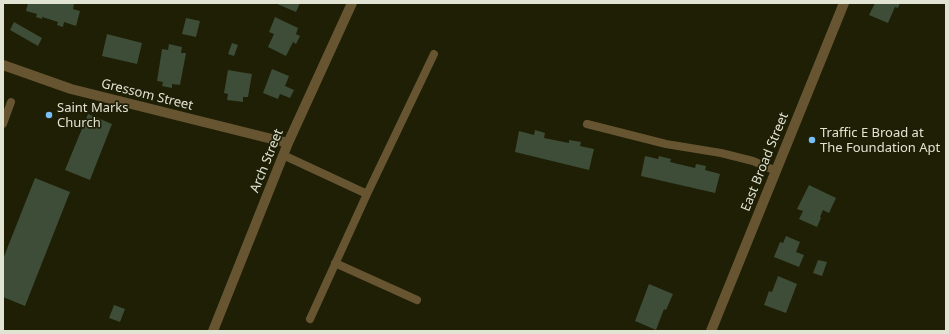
<!DOCTYPE html>
<html>
<head>
<meta charset="utf-8">
<style>
	body { margin:0 }
	#map { position:relative; width:949px; height:334px; overflow:hidden; background:#1e1f05; font-family:"Noto Sans",sans-serif }
	canvas { display:block }
	.frame { position:absolute; inset:0; border:4px solid #e1e3d3; pointer-events:none }
</style>
</head>
<body>
<div id="map">
<canvas width="949" height="334"></canvas>
<div class="frame"></div>
</div>
<script>
const context = document.querySelector('canvas').getContext('2d');
context.lineJoin = 'round';
function paint(path, color) { context.fillStyle = color; context.fill(path, 'evenodd'); }
function trace(path, color, width, dash) { context.strokeStyle = color; context.lineWidth = width; context.lineCap = dash ? 'butt' : 'round'; context.setLineDash(dash || []); context.stroke(path); }
function drawText(font, color, halo, rows, align = 'center') {
  context.font = font + ' "Noto Sans",sans-serif'; context.lineWidth = 3.5; context.setLineDash([]); context.textBaseline = 'middle'; context.strokeStyle = halo; context.fillStyle = color; for (const [text, x, y, turn = 0] of rows) {
    context.save(); context.translate(x, y); context.rotate((+turn || 0) * Math.PI / 180); context.textAlign = isNaN(turn) ? turn : align; if (halo) context.strokeText(text, 0, 0); context.fillText(text, 0, 0); context.restore();
  }
}
const building = new Path2D(`
	M28 3H69L74 4 73 9 80 11 76 26 64 22 63 27 57 25 58 22 42 17V19L36 17 37 14 26 11Z
	M275 3H300L296 12Z
	M875 3H900L898 8 895 7 888 23 869 15Z
	M275 17 298 28 296 34 300 36 296 44 293 42 286 56 268 47 274 34 269 32Z
	M186 18 200 21 196 37 182 34Z
	M14 22 42 38 38 46 10 30Z
	M107 34 142 43 137 64 102 56Z
	M232 43 238 45 234 56 228 54Z
	M169 44 182 47 181 53H186L180 85 172 84V88L162 86 163 82 157 81 162 49 168 50Z
	M272 69 289 76 285 86 294 90 290 98 280 94 278 99 263 93Z
	M228 70 252 74 248 97H243V102L227 100 228 94 224 93Z
	M88 114 112 124 90 180 65 170Z
	M535 130 545 133 544 138 569 143V140L581 142 580 146 594 149 589 170 515 152 519 131 534 135Z
	M645 156 658 159 659 156 671 159 670 162 695 168 696 164 706 166 705 170 720 174 715 193 641 176Z
	M35 178 70 192 25 306 3 297V259Z
	M809 185 836 198 829 213 823 210 820 217 821 218 817 227 799 219 803 211 797 209Z
	M786 236 800 242 796 252 804 255 799 267 774 257 780 242 783 243Z
	M818 260 827 262 822 276 813 273Z
	M778 276 797 284 786 313 764 305 769 291 772 292Z
	M649 284 673 294 666 310 664 309 656 330 635 321Z
	M114 305 125 309 120 322 109 318Z`);
const service = new Path2D(`
	M3 124 11 102
	M587 124 666 144 721 153 753 161 776 171
	M283 155 367 194 434 54
	M335 263 417 300
	M310 319 367 194`);
const minor = new Path2D(`
	M3 65 71 89 288 143
	M213 331 288 143 352 3
	M711 331 844 3`);
const markers = [
	[49,115,4,"#78bff7"],
	[812,140,4,"#78bff7"]
];
const streetNames = [
	["Gressom Street",147,95,14],
	["Arch Street",267,161,-68],
	["East Broad Street",765,162,-68]
];
const poiNames = [
	["Saint Marks",57,108],
	["Church",57,123],
	["Traffic E Broad at",820,133],
	["The Foundation Apt",820,148]
];
paint(building, '#3d4d37');
trace(service, '#675532', 8);
trace(minor, '#675532', 10);
for (const [x, y, r, color] of markers) { const dot = new Path2D(); dot.arc(x, y, r, 0, 2 * Math.PI); context.fillStyle = color; context.fill(dot); trace(dot, '#1e1f05', 1.5); }
drawText('13px', '#e1e3d3', '#1e1f05', streetNames);
drawText('13px', '#e1e3d3', '#1e1f05', poiNames, 'left');
</script>
</body>
</html>
